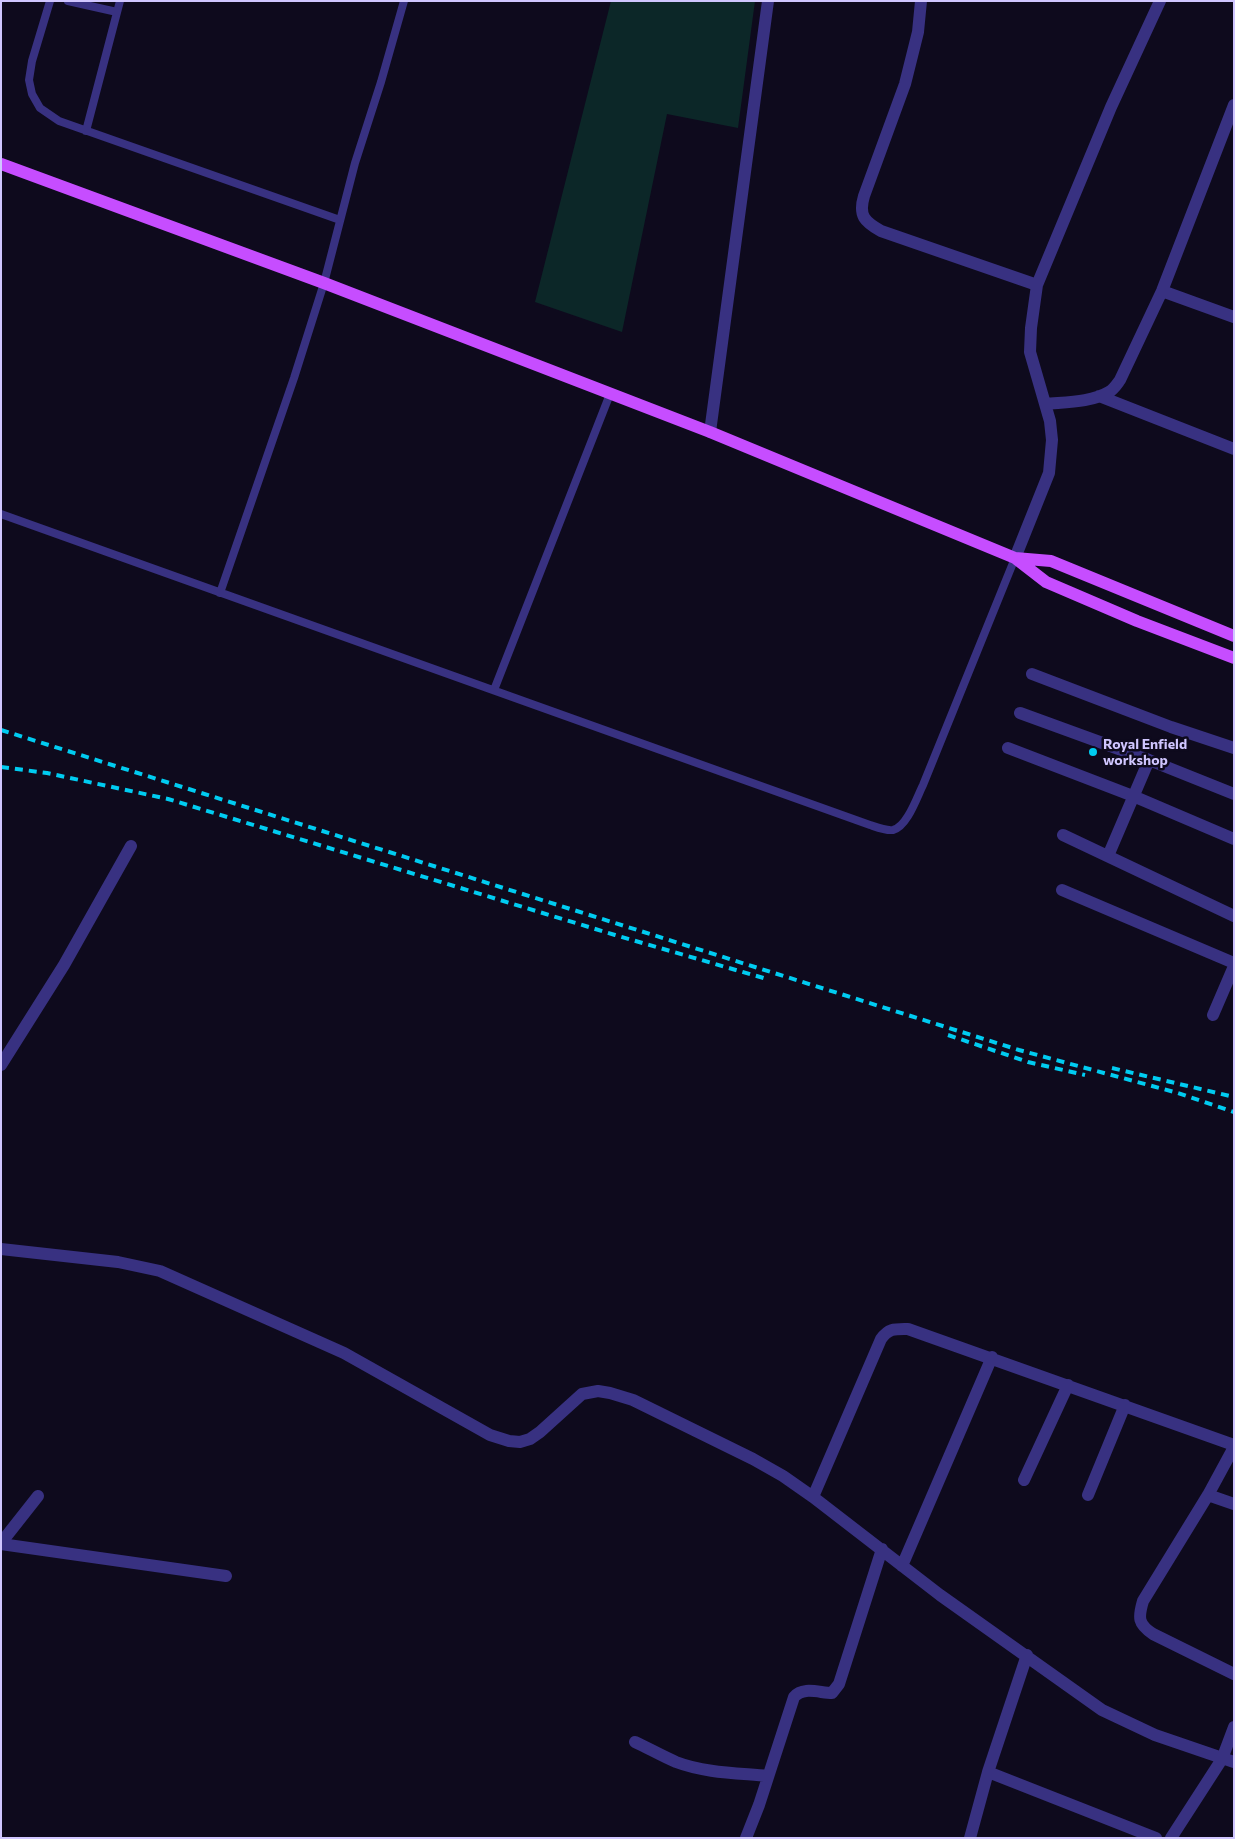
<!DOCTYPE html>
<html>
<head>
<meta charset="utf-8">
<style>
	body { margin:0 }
	#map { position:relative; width:1235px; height:1839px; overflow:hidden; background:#0e0a1d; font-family:Commissioner,sans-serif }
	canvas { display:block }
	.frame { position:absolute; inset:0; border:2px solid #d0c6ff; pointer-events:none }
</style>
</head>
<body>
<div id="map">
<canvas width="1235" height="1839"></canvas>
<div class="frame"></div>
</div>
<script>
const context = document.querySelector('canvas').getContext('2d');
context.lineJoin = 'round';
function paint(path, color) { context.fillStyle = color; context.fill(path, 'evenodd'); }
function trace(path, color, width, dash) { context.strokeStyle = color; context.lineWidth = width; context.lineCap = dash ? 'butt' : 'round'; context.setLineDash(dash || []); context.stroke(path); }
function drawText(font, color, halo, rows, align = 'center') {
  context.font = font + ' Commissioner,sans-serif'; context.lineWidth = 5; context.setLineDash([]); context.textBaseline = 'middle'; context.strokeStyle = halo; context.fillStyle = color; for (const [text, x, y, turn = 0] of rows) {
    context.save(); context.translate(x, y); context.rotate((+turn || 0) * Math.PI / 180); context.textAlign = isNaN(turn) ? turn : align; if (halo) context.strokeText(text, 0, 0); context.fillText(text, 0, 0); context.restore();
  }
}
const green = new Path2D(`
	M611 1H755L738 128 667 114 622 332 535 302Z`);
const service = new Path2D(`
	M50 1 32 61 29 80 32 94 40 108 59 121 340 220
	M68 1 117 12
	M86 131 120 1
	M1 514 870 825C876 827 886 831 893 830 907 827 917 797 923 785L1015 558
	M220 593 294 378 324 283 355 163 381 82 404 1
	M494 690 610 394`);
const minor = new Path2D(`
	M921 1 918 32 905 84 864 196C858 216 865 222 881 231L1037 285
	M1162 291 1234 317
	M1099 396 1234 449
	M1046 404C1066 402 1092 402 1109 392 1114 389 1117 384 1120 380L1162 291 1234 105
	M710 432 768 1
	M1015 558 1049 473 1052 440 1050 421 1030 352 1031 328 1037 285 1111 107 1160 1
	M1032 674 1171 727 1234 748
	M1020 713 1149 760 1234 794
	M1008 748 1133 796 1234 839
	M1063 835 1234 916
	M1108 856 1149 760
	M1062 890 1234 963
	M1213 1015 1234 966
	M1 1065 64 965 131 846
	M1 1249 118 1262 160 1271 344 1353 490 1435 509 1441 520 1442 530 1439 540 1432 582 1394 598 1391 610 1393 633 1400 753 1459 783 1476 813 1497 940 1595 1102 1710 1155 1735 1234 1762
	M1234 1447 1208 1495 1143 1601C1138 1618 1138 1624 1153 1634L1234 1674
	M1024 1480 1068 1385
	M1088 1495 1125 1405
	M1208 1495 1234 1504
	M813 1497 881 1339C889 1328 895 1329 908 1329L1234 1445
	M1 1543 38 1496
	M1 1544 226 1576
	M902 1566 992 1357
	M635 1742C648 1748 662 1756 676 1762 705 1773 737 1773 768 1776
	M988 1772 1156 1838
	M746 1838 759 1805 794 1697C803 1686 820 1693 832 1693L839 1684 882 1549
	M970 1838 988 1772 1027 1655
	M1171 1838 1222 1759 1234 1727`);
const primary = new Path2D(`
	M1 164 324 283 710 432 1015 558 1046 582 1137 621 1234 658
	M1015 558 1051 561 1234 636`);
const rail = new Path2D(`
	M1 730 1019 1050 1178 1093 1234 1112
	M1 767 47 773 168 799 615 935 767 979
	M948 1035 1028 1062 1085 1075
	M1112 1068 1234 1097`);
const markers = [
	[1093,752,5,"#00ccf1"]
];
const poiNames = [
	["Royal Enfield",1103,744],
	["workshop",1103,760]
];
paint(green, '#0c2728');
trace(service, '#383181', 8);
trace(minor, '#383181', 12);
trace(primary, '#c64dff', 12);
trace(rail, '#00ccf1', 4, [8, 6]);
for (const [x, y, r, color] of markers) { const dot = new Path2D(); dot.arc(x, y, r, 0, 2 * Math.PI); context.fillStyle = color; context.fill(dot); trace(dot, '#0e0a1d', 2); }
drawText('bold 14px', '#d0c6ff', '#0e0a1d', poiNames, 'left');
</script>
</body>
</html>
